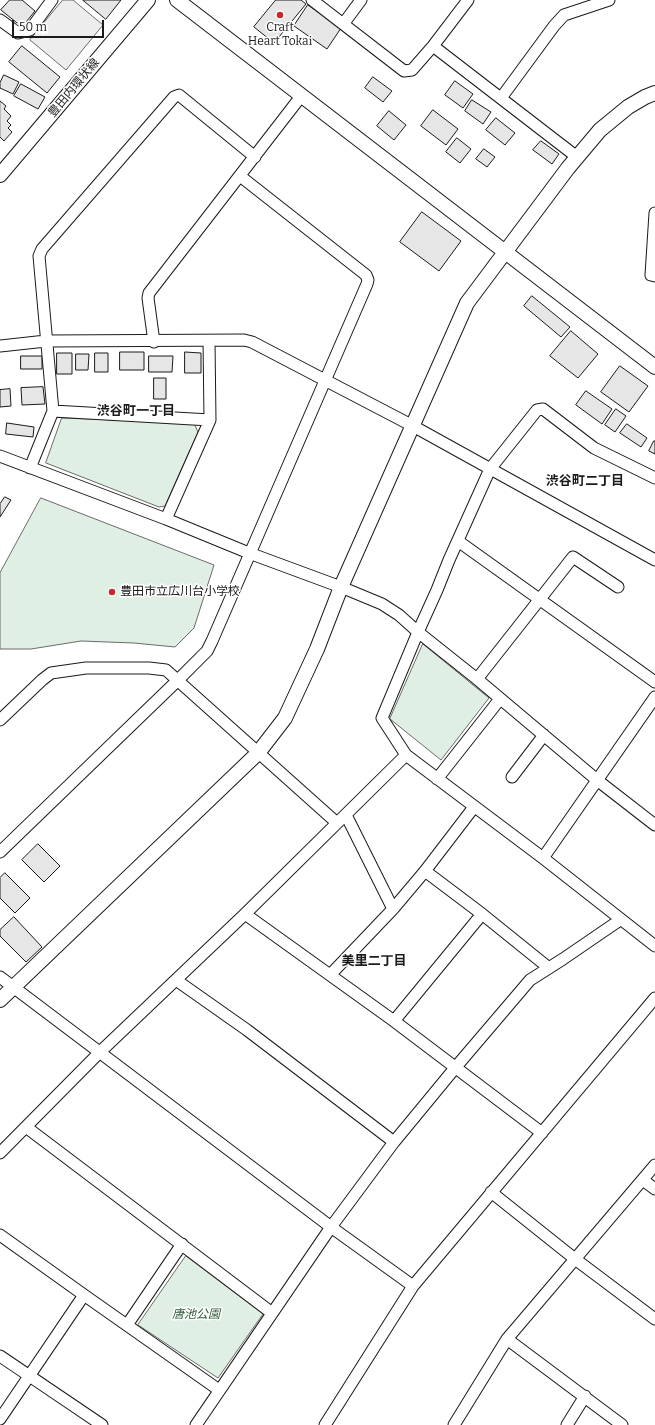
<!DOCTYPE html>
<html>
<head>
<meta charset="utf-8">
<style>
	body { margin:0 }
	#map { position:relative; width:655px; height:1425px; overflow:hidden; background:#fff; font-family:Bitter,serif }
	canvas { display:block }
	.scale { position:absolute; left:12px; top:20px; width:92px; height:18px; box-sizing:border-box; border:2px solid #1a1a1a; border-top:0; padding-left:5px; font-size:12px; line-height:14px; white-space:nowrap; color:#1a1a1a; -webkit-text-stroke:3px #fff; paint-order:stroke }
</style>
</head>
<body>
<div id="map">
<canvas width="655" height="1425"></canvas>
<div class="scale">50 m</div>
</div>
<script>
const context = document.querySelector('canvas').getContext('2d');
context.lineJoin = 'round';
function paint(path, color) { context.fillStyle = color; context.fill(path, 'evenodd'); }
function trace(path, color, width, dash) { context.strokeStyle = color; context.lineWidth = width; context.lineCap = dash ? 'butt' : 'round'; context.setLineDash(dash || []); context.stroke(path); }
function drawText(font, color, halo, rows, align = 'center') {
  context.font = font + ' Bitter,"Noto Sans JP",serif'; context.lineWidth = 3; context.setLineDash([]); context.textBaseline = 'middle'; context.strokeStyle = halo; context.fillStyle = color; for (const [text, x, y, turn = 0] of rows) {
    context.save(); context.translate(x, y); context.rotate((+turn || 0) * Math.PI / 180); context.textAlign = isNaN(turn) ? turn : align; if (halo) context.strokeText(text, 0, 0); context.fillText(text, 0, 0); context.restore();
  }
}
const green = new Path2D(`
	M62 418 194 423 198 432 165 506 159 507 46 463Z
	M41 498 214 565 194 628 175 647 134 643 81 641 31 649H0V573Z
	M423 644 489 698 441 760 390 719Z
	M186 1256 263 1314 218 1378 138 1325Z`);
const parking = new Path2D(`
	M63 0H73L103 25 66 70 30 40Z`);
const building = new Path2D(`
	M10 0H22L35 11 22 27 1 10Z
	M83 0H121L106 19Z
	M276 0H301L306 4 274 43 254 27Z
	M308 5 341 28 327 49 294 26Z
	M22 46 60 77 47 93 9 62Z
	M4 75 19 82 13 94 0 88V83Z
	M373 77 392 91 383 102 365 88Z
	M455 81 473 94 463 108 445 95Z
	M21 84 45 97 38 109 14 96Z
	M472 100 491 112 483 124 465 111Z
	M0 101 6 106 4 109 11 116 7 121 11 125 8 128 12 132 4 141 0 137Z
	M433 110 458 129 446 145 421 126Z
	M389 111 406 125 394 140 377 126Z
	M496 118 515 133 505 145 486 130Z
	M457 138 471 149 460 163 446 152Z
	M541 141 559 154 552 164 533 150Z
	M484 149 495 157 487 167 476 159Z
	M422 212 461 241 439 271 400 242Z
	M532 296 570 327 561 337 524 306Z
	M571 331 598 354 578 378 550 356Z
	M120 352H144V370H120Z
	M185 352 201 353V373H185Z
	M57 353H72V374H57Z
	M95 353H108V372H95Z
	M76 354H89L88 370H76Z
	M21 356H42V369H21Z
	M149 356H173L172 372H149Z
	M620 366 648 386 629 412 601 392Z
	M154 378H166V399H154Z
	M43 387 45 404 22 405 21 388Z
	M10 389 11 406 0 407V390Z
	M586 391 612 409 602 424 576 405Z
	M616 409 626 416 615 432 605 425Z
	M7 423 34 427 33 437 6 434Z
	M627 424 647 438 641 447 620 433Z
	M654 441H655V454L649 451Z
	M5 497 11 500 0 517V504Z
	M38 844 60 866 44 882 22 860Z
	M5 873 30 898 15 913 0 898V878Z
	M14 917 42 947 26 962 0 936V930Z`);
const minor = new Path2D(`
	M312 0 404 71 412 70 433 46 468 0
	M0 20 18 33 30 30 52 0
	M344 23 361 0
	M433 46 577 157
	M501 98 554 26 564 15 609 0
	M655 213 651 275 655 276
	M154 342 148 298 149 293 302 95
	M0 346 46 341 244 340 252 342 413 426 655 560
	M53 411 210 420
	M0 456 166 519 249 553 341 587 382 604 399 615 418 632 477 679 597 780 655 825
	M30 468 53 411 39 256 42 249 174 97 179 95 255 157
	M655 478 594 448 543 409 537 410 490 469 449 560 437 590 418 632 382 718 406 755 543 858 655 946
	M166 519 210 420 209 341
	M458 541 655 682
	M477 679 573 557 618 587
	M0 720 42 680 51 673 86 668H149L166 670 337 823
	M512 777 544 735
	M437 779 500 699
	M346 815 393 909
	M0 852 177 681 207 651 212 641 367 284 368 280 366 275 240 176
	M543 858 655 697
	M425 871 482 914 549 968
	M245 914 394 1021 542 1133
	M331 974 393 909 425 871 474 807
	M0 977 331 1227 413 1286
	M176 980 247 1030 394 1142
	M394 1021 482 914
	M26 1127 272 1313
	M0 1153 100 1052 245 914 406 755
	M643 1180 655 1189
	M491 1192 575 1259 655 1319
	M0 1235 84 1295 219 1390
	M127 1325 182 1244
	M507 1339 622 1425
	M0 1356 102 1425
	M0 1419 84 1295
	M196 1425 331 1227 394 1142 455 1068 530 980 563 959 620 920
	M325 1425 413 1286 655 998
	M454 1425 507 1339 655 1165
	M567 1425 585 1396`);
const tertiary = new Path2D(`
	M177 0 655 367
	M0 175 148 0
	M0 1000 258 753 285 718 317 649 341 587 467 303 568 168 600 130 628 107 645 97 655 93`);
const markers = [
	[280,15,4,"#c62828"],
	[112,592,4,"#c62828"]
];
const poiNames = [
	["Craft",280,28],
	["Heart Tokai",280,42],
	["豊田市立広川台小学校",120,592,"left"]
];
const streetNames = [
	["豊田内環状線",74,88,-50]
];
const parkNames = [
	["唐池公園",196,1315]
];
const neighbourhoodNames = [
	["渋谷町一丁目",136,411],
	["渋谷町二丁目",585,481],
	["美里二丁目",374,961]
];
paint(green, '#e0efe3');
trace(green, '#6a6a6a', 1);
paint(parking, '#ededed');
trace(parking, '#6a6a6a', 1);
paint(building, '#e6e6e6');
trace(building, '#1a1a1a', 1);
trace(minor, '#1a1a1a', 13);
trace(tertiary, '#1a1a1a', 16);
trace(minor, '#fff', 11);
trace(tertiary, '#fff', 14);
for (const [x, y, r, color] of markers) { const dot = new Path2D(); dot.arc(x, y, r, 0, 2 * Math.PI); context.fillStyle = color; context.fill(dot); trace(dot, '#fff', 1.5); }
drawText('12px', '#1a1a1a', '#fff', poiNames);
drawText('12px', '#1a1a1a', '#fff', streetNames);
drawText('italic 12px', '#2b5a34', '#fff', parkNames);
drawText('bold 13px', '#1a1a1a', '#fff', neighbourhoodNames);
</script>
</body>
</html>
